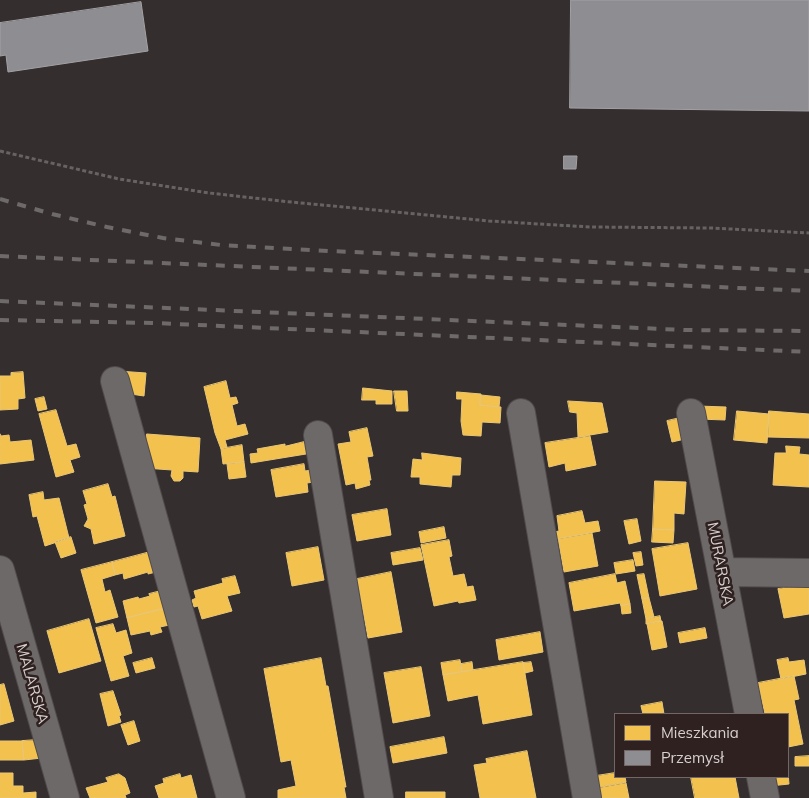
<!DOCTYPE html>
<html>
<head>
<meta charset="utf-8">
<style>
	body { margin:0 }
	#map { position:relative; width:809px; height:798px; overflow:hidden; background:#342e2e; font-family:Mulish,sans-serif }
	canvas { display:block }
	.legend { position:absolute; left:614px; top:713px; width:175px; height:65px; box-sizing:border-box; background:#2e2120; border:1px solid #726766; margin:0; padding:6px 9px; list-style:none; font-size:15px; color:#d8d0cf }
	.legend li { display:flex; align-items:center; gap:10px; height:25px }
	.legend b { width:25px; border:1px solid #726766 }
</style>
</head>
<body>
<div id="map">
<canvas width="809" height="798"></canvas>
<ul class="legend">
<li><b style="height:14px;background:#f2c14e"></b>Mieszkania</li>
<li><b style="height:14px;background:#8d8d92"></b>Przemysł</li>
</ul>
</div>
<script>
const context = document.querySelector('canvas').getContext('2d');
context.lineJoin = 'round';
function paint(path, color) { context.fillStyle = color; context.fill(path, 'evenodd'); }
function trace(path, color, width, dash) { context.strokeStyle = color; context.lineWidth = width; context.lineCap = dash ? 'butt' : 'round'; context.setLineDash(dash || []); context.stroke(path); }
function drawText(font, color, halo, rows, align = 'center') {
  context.font = font + ' Mulish,sans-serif'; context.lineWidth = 5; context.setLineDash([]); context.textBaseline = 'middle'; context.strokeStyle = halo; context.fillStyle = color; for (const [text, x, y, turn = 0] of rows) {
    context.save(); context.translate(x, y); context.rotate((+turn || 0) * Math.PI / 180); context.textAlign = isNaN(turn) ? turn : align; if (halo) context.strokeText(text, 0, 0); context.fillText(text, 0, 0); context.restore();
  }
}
const homes = new Path2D(`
	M118 371 146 373 144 396 124 393Z
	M23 372 25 398 18 399V409L0 410V376H11V373Z
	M226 381 230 398 236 397 238 403 232 405 237 426 245 424 248 434 225 440 227 447 221 449 215 433 204 387Z
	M363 388 392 391V404H376V400H362Z
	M394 391H407L408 411H397Z
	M457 392 481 394 480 405 501 407 500 423 482 422 481 436 463 435 461 421 462 399H457Z
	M481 395 500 397 499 407 480 405Z
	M44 397 47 409 38 411 35 399Z
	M568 401 602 403 608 432 578 437 577 413 570 412Z
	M698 406 726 407 725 420 698 419Z
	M56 410 67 446 76 444 80 457 70 460 74 472 56 477 39 414Z
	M737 411 769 414 767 443 734 440Z
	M769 411 809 414V438L768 437Z
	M680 418 685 439 672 442 667 421Z
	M367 428 373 456 367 457 371 480H369L370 485 356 489 355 483 346 485 338 444 351 442 349 432Z
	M0 434 1 436 9 435 10 442 31 440 34 460 0 464Z
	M147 434 200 438 198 472 183 471V478L180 481H174L171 476 172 470 144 468Z
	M590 436 596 465 566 471 565 463 549 467 545 443Z
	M304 442 306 454 251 463 250 454 258 453 257 449 285 444V446Z
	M242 445 244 462 223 464 221 449Z
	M786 446 800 447 799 454 809 455V487L773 485 775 453H786Z
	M422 453 461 458 460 475H452L451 487 420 484V477H411L413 459 422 460Z
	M244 462 246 477 229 479 227 464Z
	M304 464 305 471 312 470 314 482 307 483 308 492 276 497 271 470Z
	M655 481 686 482 684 514 674 513V530L653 529Z
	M108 484 112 497 115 496 125 536 94 544 91 529 84 526 88 519 84 505 87 504 83 491Z
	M43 492 44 500 59 498 69 538 45 546 37 516 33 517 29 495Z
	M387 509 391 535 357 541 352 515Z
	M582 511 585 523 598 521 600 531 556 539 554 532 559 531 557 516Z
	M637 519 641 541 629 544 624 521Z
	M444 527 446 538 421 543 419 532Z
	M653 529 674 530 673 543 652 542Z
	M592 533 598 566 564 572 558 539Z
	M71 537 76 553 61 558 55 542Z
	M449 540 452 556 449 557 453 576 464 574 467 587 473 586 476 600 459 603 458 601 434 606 421 545Z
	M688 543 697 589 660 596 652 549Z
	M318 547 324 580 292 586 286 553Z
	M420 548 423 560 393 565 391 553Z
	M154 551 160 571 148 574V572L124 579 123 573 115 575 112 562Z
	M641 552 643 565 636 566 633 553Z
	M633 560 635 571 616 574 614 563Z
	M112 562 115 575 102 579 105 592 110 590 118 617 96 623 81 570Z
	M391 572 402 632 368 638 357 579Z
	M615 574 617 583 625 581 630 604 621 606 620 603 574 611 569 583Z
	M644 574 649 598 642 599 637 575Z
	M235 576 240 593 227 596 232 611 202 619 198 606 194 607 192 600 196 598 194 591 223 583 222 579Z
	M809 583V614L784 618 778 589Z
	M165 590 170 607 127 618 123 601 138 597 139 599 150 596 149 594Z
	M649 598 654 617 646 619 642 599Z
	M630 604 631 613 622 614 621 606Z
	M170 607 174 624 160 627 162 632 151 635 150 631 131 635 127 618Z
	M660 616 661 621 646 624V619Z
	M89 619 101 661 59 673 47 631Z
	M661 621H662L667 647 652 650 647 624Z
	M113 624 116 633 126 630 132 653 123 656 129 676 111 681 96 628Z
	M705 628 707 638 680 643 678 633Z
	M540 632 543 652 499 660 496 640Z
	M152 658 155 668 136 673 133 663Z
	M321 658 326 686H328L346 787H344L346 798H278V790L296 786 291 760 281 762 264 669Z
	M788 658 789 662 804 660 806 674 781 679 777 660Z
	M460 660 462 672 443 675 441 663Z
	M472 662 473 670 462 672 461 664Z
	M523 662 532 715 483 724 478 695 448 701 443 675Z
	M531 662 533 671 525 673 523 663Z
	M421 667 430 716 393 723 384 673Z
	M794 676 799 699 794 700 803 744 788 747V714H765L758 683Z
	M4 684 14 721 0 725V685Z
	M113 691 121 715 119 716 121 722 108 726 100 694Z
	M662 702 664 714H643L641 706Z
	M134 721 140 741 128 745 121 725Z
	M444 737 447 753 393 763 390 747Z
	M37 740 42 758 24 760 22 741Z
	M0 741H22L24 760H0Z
	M527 751 536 798H480L474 765 487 763 486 759Z
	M809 756V766H795V757Z
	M788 772 789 784 770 786 769 777H788Z
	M0 773H13V786H23V793L36 792V798H0Z
	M615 773V777H625L626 782 598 787 596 776Z
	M119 774 125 778 130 793 125 795 126 798H90L86 788 108 782 106 778Z
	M180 774 181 778 191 775 197 798H159L155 786 164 783 163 779Z
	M691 777H735L739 798H695Z
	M626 783 629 798H600L598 788Z
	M406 792H445V798H406Z`);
const industry = new Path2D(`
	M571 0H809V111L570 108Z
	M141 2 148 51 8 72 6 55 0 56V23Z
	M564 156H577L576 169H564Z`);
const path = new Path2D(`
	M0 151 119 179 209 193 281 201 489 221 590 227 711 228 809 233`);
const minor = new Path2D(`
	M115 381 231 798
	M521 413 587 798
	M691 413 749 714
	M318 435 379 798
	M0 570 65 798
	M722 572 809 573
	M761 777 765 798`);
const rail = new Path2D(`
	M0 199 52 214 107 227 163 238 221 245 328 251 809 271
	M0 256 809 291
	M0 301 686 330 809 331
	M0 320 154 323 809 352`);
const streetNames = [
	["MURARSKA",720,564,79],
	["MALARSKA",32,684,74]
];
paint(homes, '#f2c14e');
trace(homes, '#eac675', 1);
paint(industry, '#8d8d92');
trace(industry, '#a4a1a4', 1);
trace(minor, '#514b4b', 30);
trace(path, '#676362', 3, [4, 2.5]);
trace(minor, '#6e6969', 28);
trace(rail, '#6f6a6a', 4, [9, 9]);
drawText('15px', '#d8d0cf', '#2e2120', streetNames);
</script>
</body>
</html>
